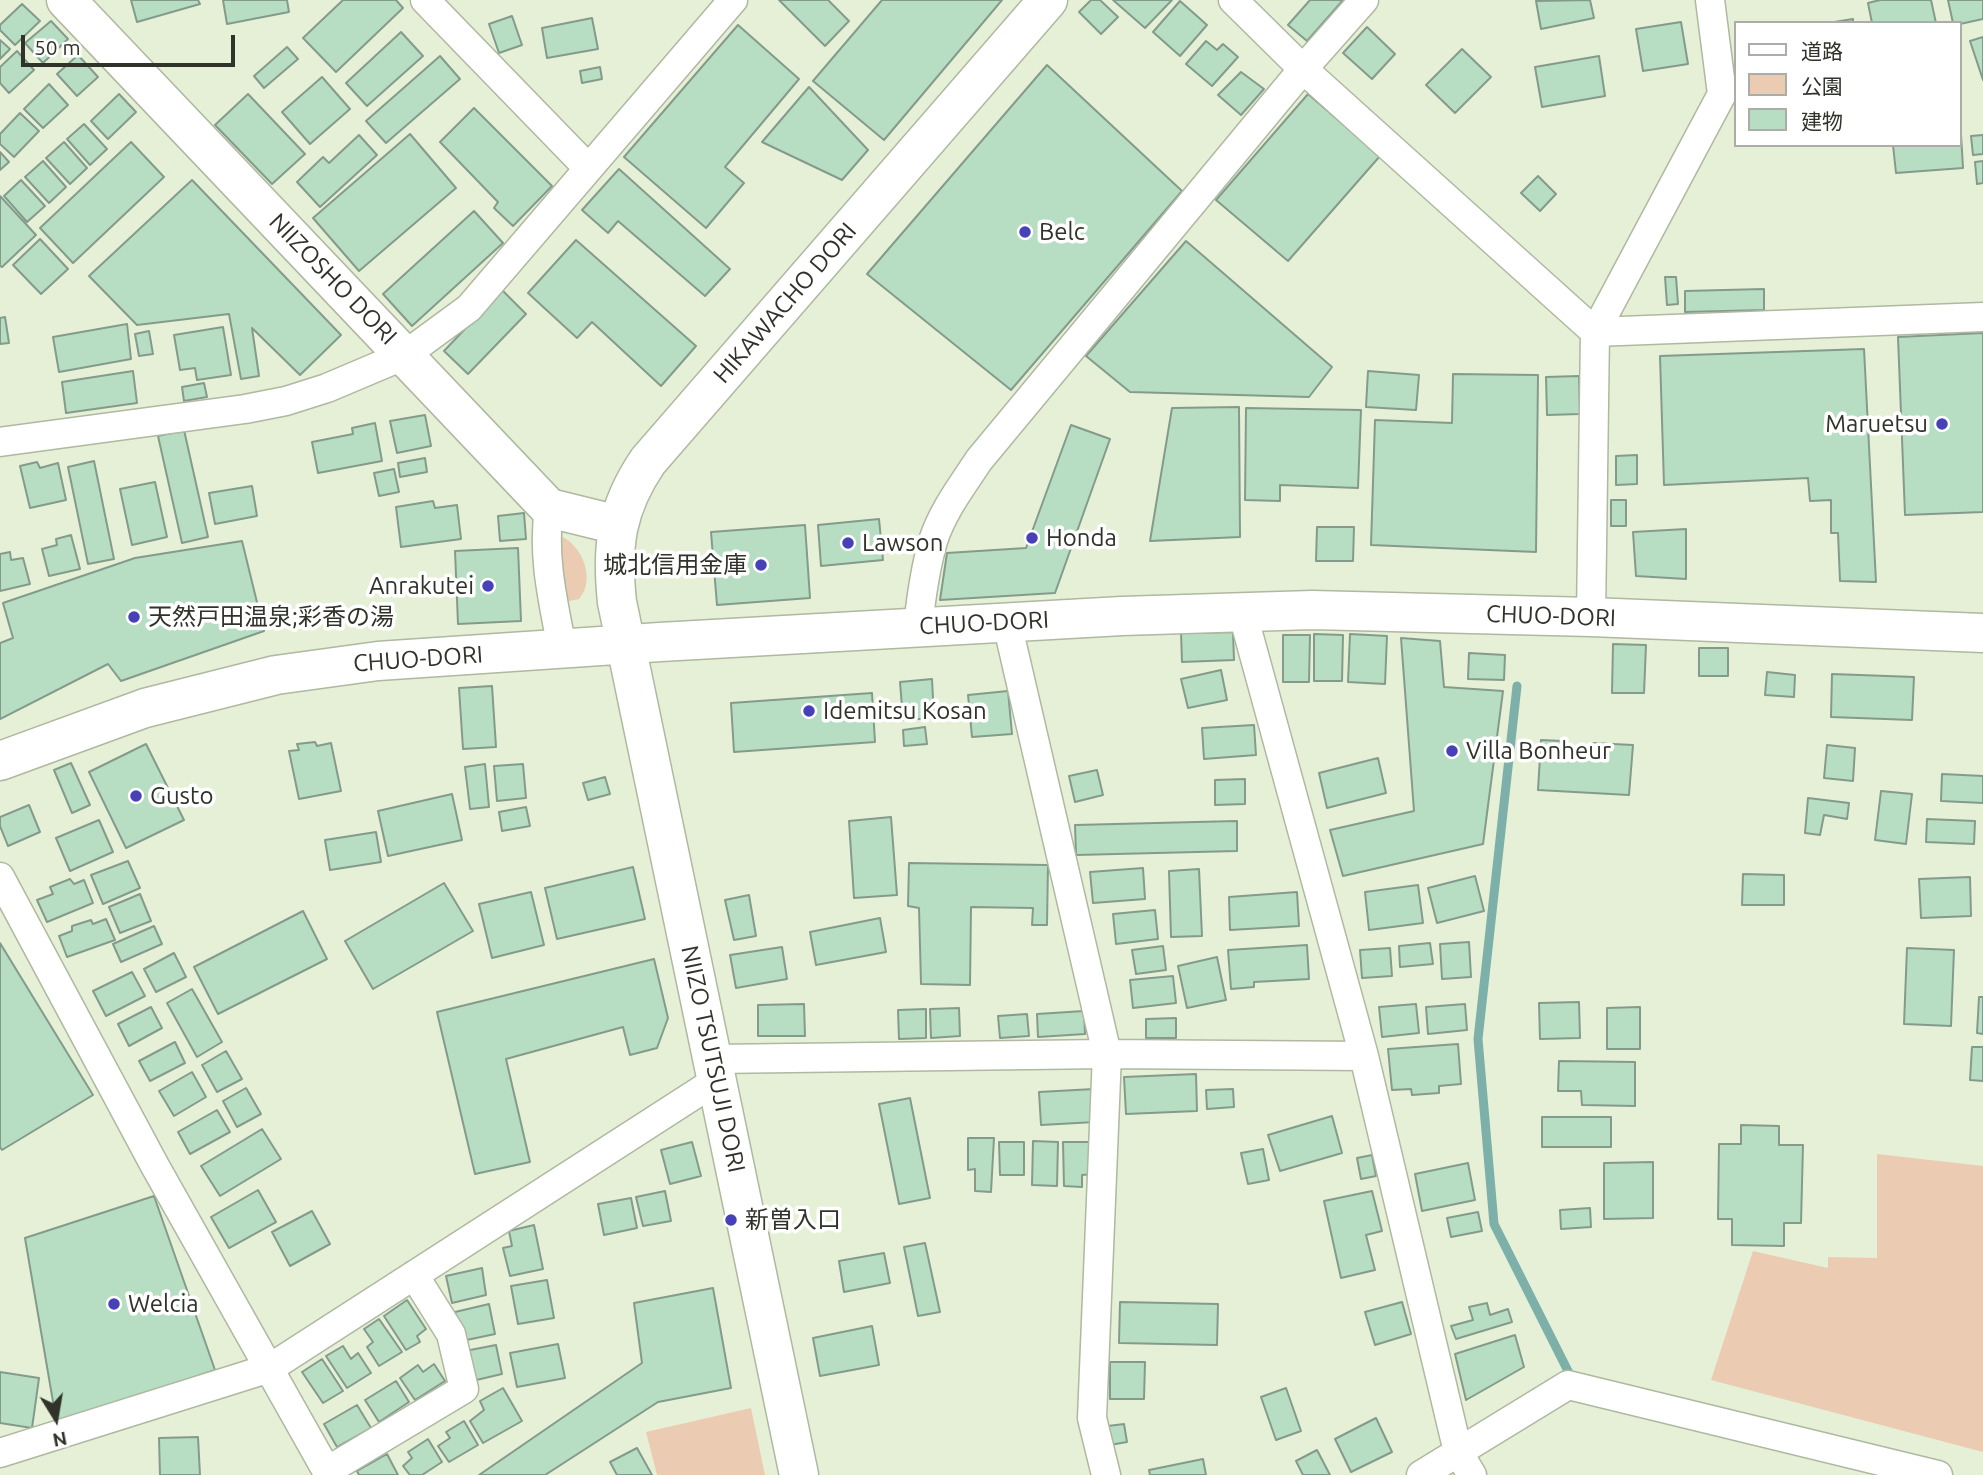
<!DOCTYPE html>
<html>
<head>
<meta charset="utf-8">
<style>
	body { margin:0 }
	#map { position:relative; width:1983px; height:1475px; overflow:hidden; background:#e6f0d7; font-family:Ubuntu,"Noto Sans JP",sans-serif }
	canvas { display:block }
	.legend { position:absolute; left:1734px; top:21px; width:228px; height:126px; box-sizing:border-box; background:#fff; border:2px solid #acada9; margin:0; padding:9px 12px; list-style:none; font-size:21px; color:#2f3329 }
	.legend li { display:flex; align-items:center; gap:14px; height:35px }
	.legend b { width:35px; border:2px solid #acada9 }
	.north { position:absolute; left:21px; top:1384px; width:70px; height:70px; -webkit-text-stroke:5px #fff; paint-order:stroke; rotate:169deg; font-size:19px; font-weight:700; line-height:28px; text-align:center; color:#2f3329 }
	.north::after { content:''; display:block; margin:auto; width:24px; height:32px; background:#2f3329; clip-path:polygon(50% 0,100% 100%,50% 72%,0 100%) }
	.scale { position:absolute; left:21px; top:35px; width:214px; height:32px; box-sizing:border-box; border:4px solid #2f3329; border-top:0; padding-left:9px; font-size:21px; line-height:24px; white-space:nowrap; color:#2f3329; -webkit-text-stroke:5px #fff; paint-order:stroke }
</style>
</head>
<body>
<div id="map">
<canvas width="1983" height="1475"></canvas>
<ul class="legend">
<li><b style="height:9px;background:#fff"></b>道路</li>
<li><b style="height:19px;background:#ebccb2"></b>公園</li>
<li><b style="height:19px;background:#b7dec3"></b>建物</li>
</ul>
<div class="north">N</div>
<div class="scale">50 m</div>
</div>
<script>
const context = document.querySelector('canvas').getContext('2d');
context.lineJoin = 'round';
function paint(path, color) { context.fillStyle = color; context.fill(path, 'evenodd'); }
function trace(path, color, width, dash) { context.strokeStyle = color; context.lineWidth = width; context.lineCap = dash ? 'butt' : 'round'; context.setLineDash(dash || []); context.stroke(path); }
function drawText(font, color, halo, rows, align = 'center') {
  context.font = font + ' Ubuntu,"Noto Sans JP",sans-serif'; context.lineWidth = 7; context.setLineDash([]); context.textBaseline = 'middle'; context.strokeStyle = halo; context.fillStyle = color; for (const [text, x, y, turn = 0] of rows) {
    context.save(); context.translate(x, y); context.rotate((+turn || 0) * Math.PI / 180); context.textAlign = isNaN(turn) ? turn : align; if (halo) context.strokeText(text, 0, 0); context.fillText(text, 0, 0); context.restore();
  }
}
const green = new Path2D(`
	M561 536C583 546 596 580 579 599L561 603Z
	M1877 1154 1983 1166V1452L1711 1380 1753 1251 1828 1268V1257L1877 1258Z
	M751 1408 765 1475H657L646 1432Z`);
const stream = new Path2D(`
	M1517 686 1478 1039 1494 1224 1571 1377`);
const building = new Path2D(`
	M131 0H198L200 4 137 22Z
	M223 0H287L289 12 227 24Z
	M343 0H396L403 8 336 72 303 38Z
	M779 0H828L849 21 825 46Z
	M882 0H1002L884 140 813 81Z
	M1091 0H1100L1118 17 1101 34 1079 12Z
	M1113 0H1172L1145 28Z
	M1310 0H1343L1307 41 1288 25Z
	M1590 0 1594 18 1541 29 1536 1Z
	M1880 0H1931L1936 23H1872L1868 3Z
	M1948 0H1983V19L1960 24 1953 23Z
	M1180 1 1207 25 1180 56 1153 32Z
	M22 4 40 21 15 45 0 30V25Z
	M512 16 522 45 499 53 489 24Z
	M592 18 598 49 547 58 542 28Z
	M1853 19V23H1828Z
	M51 21 68 39 43 63 25 43Z
	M1681 22 1688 64 1643 71 1636 29Z
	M738 25 799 79 725 167 744 183 706 228 624 157Z
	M1367 27 1395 54 1372 79 1343 53Z
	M401 32 423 56 367 106 346 83Z
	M1983 37V80L1970 41Z
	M0 40 10 49 0 59Z
	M1206 41 1217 50 1223 44 1238 57 1212 86 1186 64Z
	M287 47 298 59 264 88 254 76Z
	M1462 49 1491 77 1455 113 1426 85Z
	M17 51 34 70 9 93 0 83V67Z
	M78 55 98 77 77 96 57 74Z
	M440 56 460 79 386 143 366 121Z
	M1599 56 1605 96 1542 107 1535 67Z
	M1047 65 1182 191 1011 390 867 274Z
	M600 67 602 79 582 83 580 71Z
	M1241 72 1264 89 1241 115 1218 95Z
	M322 77 350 109 310 144 282 112Z
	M49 84 68 105 43 128 24 109Z
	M809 87 868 150 842 180 762 142Z
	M119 94 136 112 108 139 91 121Z
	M248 94 305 154 272 184 215 125Z
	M1308 94 1380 156 1288 261 1216 200Z
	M474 108 552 186 513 226 494 208 498 202 440 142Z
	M20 113 39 131 14 157 0 144V134Z
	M84 124 107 149 90 165 67 139Z
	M410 134 456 188 359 271 313 218Z
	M1961 134 1963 168 1896 173 1893 145H1960Z
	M359 135 377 155 320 207 297 182 323 157 329 163Z
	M1983 135V154L1973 155 1971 136Z
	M64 142 87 168 70 184 46 158Z
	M131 142 164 177 73 263 40 228Z
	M0 152 9 162 0 170Z
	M43 161 66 187 49 203 25 177Z
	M1983 161V183L1977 184 1975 162Z
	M619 169 730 269 705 296 618 221 608 233 582 210Z
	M1538 176 1556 194 1540 211 1521 193Z
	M21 180 45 206 27 222 4 196Z
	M192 180 341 335 300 375 252 328 259 376 241 379 229 314 137 325 89 276Z
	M0 196 36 235 2 267 0 266Z
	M474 211 503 243 412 326 383 294Z
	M40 239 68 269 41 294 13 265Z
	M576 240 696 346 661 386 592 322 577 338 528 293Z
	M1186 241 1332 367 1309 397 1130 392 1086 356Z
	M1665 277H1676L1678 304 1667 305Z
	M1764 289V310L1685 312V291Z
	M502 290 526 314 468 374 444 351Z
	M5 317 9 343 0 344V318Z
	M127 324 131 359 59 372 53 337Z
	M223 327 231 375 197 380 195 368 180 370 174 335Z
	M149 331 153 354 139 356 135 334Z
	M1983 333V512L1905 515 1898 337Z
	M1864 349 1876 582 1840 581 1838 533H1831V500L1810 501 1808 478 1664 485 1660 356Z
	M133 371 137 403 66 413 62 382Z
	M1368 371 1419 375 1416 410 1366 407Z
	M1453 374 1538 375 1536 552 1371 545 1375 420 1452 423Z
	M1579 376 1580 414 1547 415 1546 377Z
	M204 383 207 397 184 401 182 387Z
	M1239 407 1240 537 1150 541 1172 408Z
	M1246 408 1361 410 1358 488 1280 485V501L1245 500Z
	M425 415 431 446 397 453 390 421Z
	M375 423 382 461 318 473 312 442 353 434 352 428Z
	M1071 425 1110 439 1055 593 940 600 947 553 1026 548Z
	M184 430 208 537 182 543 158 436Z
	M1637 455V484L1616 485V456Z
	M425 458 427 472 400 477 398 463Z
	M94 461 114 559 88 564 68 467Z
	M37 462 40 468 58 463 66 500 30 508 20 466Z
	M394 469 399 492 379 496 374 473Z
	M155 482 167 537 132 545 120 489Z
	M252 486 257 516 215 524 209 493Z
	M1611 500H1626V526H1611Z
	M433 501 435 508 457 505 461 539 401 547 396 507Z
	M524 513 526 539 500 541 498 516Z
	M879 519 883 560 821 566 818 525Z
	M805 525 810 598 717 605 711 532Z
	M1317 527H1354L1353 561H1316Z
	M1686 529V579L1636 576 1633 532Z
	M71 535 80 569 49 576 42 549 57 545 56 539Z
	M242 541 264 631 121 681 108 664 0 719V643L13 638 3 603 135 558Z
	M518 548 521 621 458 624 455 551Z
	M10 552 11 560 23 558 30 584 0 591V554Z
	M1233 632 1234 660 1182 662 1181 633Z
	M1314 634 1343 635 1342 681H1314Z
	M1350 634 1387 636 1385 684 1348 682Z
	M1283 635H1310L1309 682H1283Z
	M1401 638 1440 641 1444 687 1503 691 1483 844 1343 876 1330 830 1414 811Z
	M1613 644 1646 645 1644 693H1612Z
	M1699 648H1728V676H1699Z
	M1469 653 1505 655 1504 680 1468 679Z
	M1221 670 1227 700 1188 708 1181 679Z
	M1767 672 1795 675 1794 697 1765 695Z
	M1832 674 1914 677 1912 720 1831 717Z
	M932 679 934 718 903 720 900 682Z
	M492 686 496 747 463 749 459 688Z
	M1008 691 1012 734 972 737 968 695Z
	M872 693 875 742 734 752 731 703Z
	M1254 725 1256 755 1204 759 1202 728Z
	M925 727 927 744 904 746 903 730Z
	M1541 740 1562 741 1561 753 1592 754 1593 743 1633 745 1629 795 1538 790Z
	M315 742 317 746 331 743 341 791 299 799 289 751 299 750 297 744Z
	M146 744 184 820 126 848 89 772Z
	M1827 745 1855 748 1853 781 1824 778Z
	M1378 758 1386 793 1327 808 1319 773Z
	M71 763 90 805 72 813 54 770Z
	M485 764 489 807 470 809 465 767Z
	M523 764 526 798 497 801 494 766Z
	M1097 770 1103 795 1075 802 1069 776Z
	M1942 774 1983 776V803L1941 801Z
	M605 777 610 794 588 800 583 783Z
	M1245 779V804L1215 805V780Z
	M1881 791 1912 794 1906 844 1875 840Z
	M452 794 462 840 388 856 378 811Z
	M1808 798 1849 803 1847 819 1824 815 1820 835 1805 833Z
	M29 805 40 832 8 846 0 826V817Z
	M526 807 530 826 502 831 499 812Z
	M891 817 897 895 854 898 849 821Z
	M1927 819 1975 821 1974 844 1926 842Z
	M99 820 113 852 70 871 56 838Z
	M1237 821V851L1076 855 1075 825Z
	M376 832 381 862 330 870 325 840Z
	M128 861 140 888 103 904 91 875Z
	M909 863 1048 865 1047 925H1032L1033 908 971 907 970 985 921 984 919 908 908 906Z
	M633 867 645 919 557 939 545 888Z
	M1143 868 1145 899 1093 903 1090 872Z
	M1199 869 1202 936 1171 937 1169 871Z
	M1743 874 1784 875V905H1742Z
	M1475 876 1484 911 1437 923 1428 888Z
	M1970 877 1971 916 1921 918 1919 879Z
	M70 879 74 884 84 880 93 903 47 922 37 900 53 894 50 887Z
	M444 883 473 931 373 989 345 941Z
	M1418 885 1423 923 1369 930 1365 892Z
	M531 892 544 945 492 958 479 904Z
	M1297 892 1299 926 1230 930 1229 897Z
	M140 894 151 921 120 933 109 907Z
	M749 895 756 936 734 940 725 900Z
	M1155 910 1158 939 1116 944 1113 914Z
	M303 911 327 959 218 1014 194 967Z
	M880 918 886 952 816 965 810 932Z
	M106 919 115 940 67 957 59 936 72 931V926L91 920 93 924Z
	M154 926 162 944 121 962 113 944Z
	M1469 942 1471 977 1442 979 1440 944Z
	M0 943 93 1095 2 1150 0 1147Z
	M1430 943 1433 964 1400 967 1399 946Z
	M1307 945 1309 979 1254 982V987L1231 989 1228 950Z
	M1163 946 1166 970 1136 974 1132 950Z
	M782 947 787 979 736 988 730 955Z
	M1390 948 1392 976 1362 978 1360 950Z
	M1907 948 1954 950 1951 1026 1904 1024Z
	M174 953 186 977 156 992 144 969Z
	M1217 957 1226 1000 1187 1008 1178 966Z
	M654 959 668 1018 657 1048 630 1055 623 1027 506 1059 530 1162 475 1174 437 1012Z
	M132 972 145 996 106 1016 93 991Z
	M1173 976 1176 1003 1133 1008 1130 980Z
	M192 989 222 1042 197 1057 167 1003Z
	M1979 997H1983V1034L1977 1033Z
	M1579 1002 1580 1038 1540 1039 1539 1003Z
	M804 1004 805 1036H758V1005Z
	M1416 1004 1419 1033 1382 1037 1379 1007Z
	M1465 1004 1467 1030 1428 1034 1426 1007Z
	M151 1007 162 1028 129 1046 118 1024Z
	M1640 1007V1049H1607V1008Z
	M959 1008 960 1036 931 1038 930 1009Z
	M926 1009V1038L899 1039 898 1010Z
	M1084 1011 1085 1034 1038 1037 1037 1014Z
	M1027 1014 1029 1036 1000 1038 998 1016Z
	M1176 1018V1038H1146V1019Z
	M175 1042 185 1063 150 1081 139 1061Z
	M1458 1044 1461 1084 1439 1086V1093L1412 1095 1411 1089 1392 1090 1388 1049Z
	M1972 1047H1983V1081L1970 1080Z
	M226 1051 242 1079 217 1092 202 1065Z
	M1559 1061 1635 1062V1106L1582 1105 1581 1091H1558Z
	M192 1072 206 1097 174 1116 159 1091Z
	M1196 1074 1197 1111 1126 1114 1124 1077Z
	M246 1088 261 1114 237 1127 223 1101Z
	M1094 1089 1095 1122 1041 1125 1039 1092Z
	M1233 1089 1234 1107 1207 1109 1206 1090Z
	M910 1098 930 1198 899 1204 879 1104Z
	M217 1110 230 1132 190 1154 178 1132Z
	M1332 1116 1342 1153 1280 1171 1268 1135Z
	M1542 1117H1611V1147H1542Z
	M1741 1125 1779 1126V1145H1803L1801 1223H1784V1246L1732 1245V1219H1718L1719 1144H1741Z
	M262 1129 281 1159 220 1196 201 1166Z
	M968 1138H994L991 1192 975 1191V1169L968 1170Z
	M1033 1141 1058 1142 1057 1186 1032 1185Z
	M692 1142 701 1176 670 1184 661 1150Z
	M999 1142H1024V1175H1000Z
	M1063 1142H1094V1174L1082 1175V1187L1064 1186Z
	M1263 1149 1269 1180 1248 1184 1241 1153Z
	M1372 1155 1376 1176 1361 1179 1357 1158Z
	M1653 1162V1218L1604 1219V1163Z
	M1468 1163 1475 1200 1422 1211 1415 1174Z
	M258 1190 276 1222 229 1248 211 1217Z
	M665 1191 671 1221 643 1226 636 1197Z
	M1372 1191 1382 1231 1366 1235 1375 1270 1341 1278 1324 1201Z
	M154 1196 215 1370 57 1425 25 1238Z
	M631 1198 637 1228 604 1235 598 1204Z
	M1590 1208 1591 1227 1561 1229 1560 1210Z
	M312 1211 330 1244 290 1266 272 1232Z
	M1478 1212 1482 1231 1451 1237 1447 1218Z
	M534 1225 543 1269 510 1276 503 1248 512 1246 509 1231Z
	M925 1243 940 1312 918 1316 904 1247Z
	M884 1253 890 1283 844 1292 839 1261Z
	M482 1268 486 1295 452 1303 446 1276Z
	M547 1280 554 1318 518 1324 511 1286Z
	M713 1288 731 1388 658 1402 545 1475H479L642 1363 634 1303Z
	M407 1300 426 1329 417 1336 420 1342 406 1350 384 1316Z
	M1120 1302 1218 1304 1217 1345 1119 1343Z
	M1402 1302 1411 1334 1375 1345 1365 1312Z
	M1487 1303 1490 1315 1508 1309 1512 1322 1456 1339 1451 1326 1473 1320 1469 1307Z
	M489 1304 495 1334 462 1341 455 1312Z
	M379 1319 402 1352 379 1366 367 1347 373 1342 364 1329Z
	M872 1326 879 1365 820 1376 813 1338Z
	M1515 1335 1524 1367 1466 1400 1455 1354Z
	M558 1344 565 1378 517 1387 510 1353Z
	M496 1345 502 1374 472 1381 465 1351Z
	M343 1346 351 1359 358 1353 371 1373 347 1388 326 1356Z
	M322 1359 343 1391 323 1403 302 1372Z
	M1110 1362H1145L1144 1399H1110Z
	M434 1364 445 1381 415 1400 400 1378 418 1365 423 1372Z
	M0 1372 39 1378 32 1428 0 1423Z
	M396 1381 409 1402 379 1422 365 1400Z
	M503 1388 522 1421 483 1443 470 1421 484 1410 480 1401Z
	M1286 1388 1301 1431 1276 1440 1261 1397Z
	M357 1405 371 1428 337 1447 324 1424Z
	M1376 1418 1392 1452 1351 1472 1335 1439Z
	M464 1421 478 1445 449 1462 438 1446 450 1438 446 1432Z
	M1124 1424 1127 1442 1110 1445 1108 1426Z
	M198 1437 200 1475H160L159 1438Z
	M428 1439 442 1462 422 1475H410L403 1466 412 1458 408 1452Z
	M637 1448 652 1475H617L610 1462Z
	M1317 1450 1330 1475H1303L1296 1461Z
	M387 1454 398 1475H359L357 1471Z
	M1203 1459 1206 1475H1150L1149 1470Z`);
const street = new Path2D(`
	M425 0 588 168
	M1233 0 1303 69 1595 332 1983 317
	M0 442 245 409 286 401 327 388 405 355 469 308 733 0
	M549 508C542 556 553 601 562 648
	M1242 611 1364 1056 1458 1452 1472 1475
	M1591 617 1595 332 1722 94 1710 0
	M1007 623 1107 1054 1092 1418 1106 1475
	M918 627C921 598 925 569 933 541 942 512 962 486 979 460L1303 69 1364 0
	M0 877 155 1166 329 1475
	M713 1059 1107 1054 1364 1056
	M0 1453 270 1368 717 1080
	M327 1471 464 1389 451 1334 414 1275
	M1421 1475 1568 1385 1938 1475`);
const secondary = new Path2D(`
	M66 0 549 508 618 525
	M0 761 145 708 276 675 378 661 660 642 1122 616 1312 610 1591 617 1983 633
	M799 1475 617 602C611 546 616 508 648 461L1048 0`);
const markers = [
	[1025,232,7,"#4741b7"],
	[1942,424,7,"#4741b7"],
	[1032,538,7,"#4741b7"],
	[848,543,7,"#4741b7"],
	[761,565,7,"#4741b7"],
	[488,586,7,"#4741b7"],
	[134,617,7,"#4741b7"],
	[809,711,7,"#4741b7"],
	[1452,751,7,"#4741b7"],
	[136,796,7,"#4741b7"],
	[731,1220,7,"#4741b7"],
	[114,1304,7,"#4741b7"]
];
const poiNames = [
	["Belc",1039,232],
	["Maruetsu",1928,424,"right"],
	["Honda",1046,538],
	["Lawson",862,543],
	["城北信用金庫",747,565,"right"],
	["Anrakutei",474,586,"right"],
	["天然戸田温泉;彩香の湯",148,617],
	["Idemitsu Kosan",823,711],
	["Villa Bonheur",1466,751],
	["Gusto",150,796],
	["新曽入口",745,1220],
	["Welcia",128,1304]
];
const streetNames = [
	["NIIZOSHO DORI",333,279,46],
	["HIKAWACHO DORI",785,303,-49],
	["CHUO-DORI",1551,616,2],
	["CHUO-DORI",984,623,-3],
	["CHUO-DORI",418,659,-4],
	["NIIZO TSUTSUJI DORI",713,1059,78]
];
paint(green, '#ebccb2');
trace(stream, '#7cb0a9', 9);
paint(building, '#b7dec3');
trace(building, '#849b8b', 2);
trace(street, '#afb8a0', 31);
trace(secondary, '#afb8a0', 41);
trace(street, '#fff', 28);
trace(secondary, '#fff', 38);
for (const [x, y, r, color] of markers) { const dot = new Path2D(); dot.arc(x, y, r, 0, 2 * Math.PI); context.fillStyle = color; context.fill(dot); trace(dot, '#fff', 2.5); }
drawText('24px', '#2f3329', '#fff', poiNames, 'left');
drawText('24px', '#2f3329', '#fff', streetNames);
</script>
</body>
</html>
